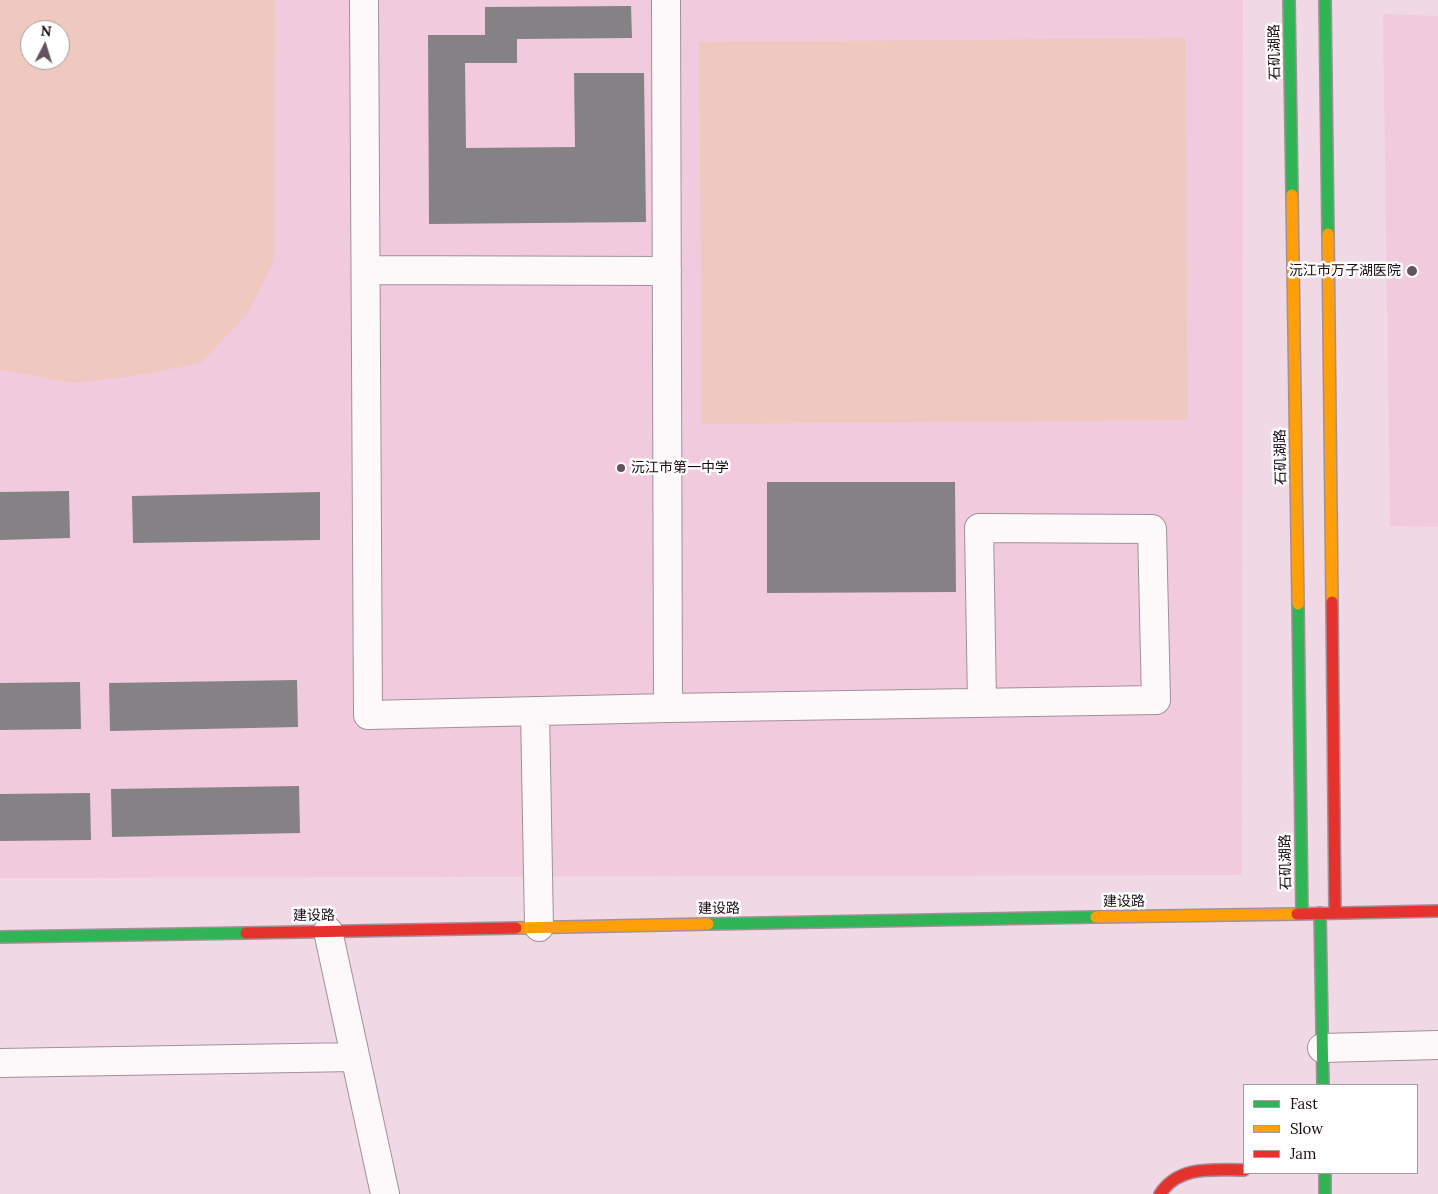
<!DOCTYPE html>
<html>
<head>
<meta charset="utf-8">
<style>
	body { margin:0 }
	#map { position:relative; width:1438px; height:1194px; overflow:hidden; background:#f0d8e4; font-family:Lora,serif }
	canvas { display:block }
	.legend { position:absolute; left:1243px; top:1084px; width:175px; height:90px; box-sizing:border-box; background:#fefefe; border:1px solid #a29ca0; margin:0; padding:6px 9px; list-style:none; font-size:15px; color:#190a12 }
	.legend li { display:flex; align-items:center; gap:10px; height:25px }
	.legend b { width:25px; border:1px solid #a29ca0 }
	.north { position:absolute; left:20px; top:20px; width:50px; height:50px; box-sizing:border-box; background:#fefefe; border:1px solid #a29ca0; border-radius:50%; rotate:5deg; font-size:14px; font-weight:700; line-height:20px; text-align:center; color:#190a12 }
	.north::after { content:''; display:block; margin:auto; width:18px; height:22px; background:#64525c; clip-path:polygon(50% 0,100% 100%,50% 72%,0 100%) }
</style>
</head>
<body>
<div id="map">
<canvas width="1438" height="1194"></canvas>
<ul class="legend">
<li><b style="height:6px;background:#30b455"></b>Fast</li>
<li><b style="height:6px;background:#ff9f0a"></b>Slow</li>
<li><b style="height:6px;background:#e5322d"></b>Jam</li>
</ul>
<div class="north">N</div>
</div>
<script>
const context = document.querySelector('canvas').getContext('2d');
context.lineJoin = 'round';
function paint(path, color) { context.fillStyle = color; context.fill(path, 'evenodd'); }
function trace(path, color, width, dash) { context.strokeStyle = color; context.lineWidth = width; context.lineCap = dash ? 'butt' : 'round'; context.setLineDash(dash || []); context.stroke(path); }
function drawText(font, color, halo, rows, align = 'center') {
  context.font = font + ' Lora,"Noto Sans SC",serif'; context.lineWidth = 5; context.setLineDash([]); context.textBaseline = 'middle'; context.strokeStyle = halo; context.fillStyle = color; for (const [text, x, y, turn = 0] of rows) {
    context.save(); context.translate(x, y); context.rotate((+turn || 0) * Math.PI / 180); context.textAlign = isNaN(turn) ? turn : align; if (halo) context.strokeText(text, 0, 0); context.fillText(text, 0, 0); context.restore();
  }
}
const built = new Path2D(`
	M0 0H1243L1242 875 0 878ZM30 30H60V60H30Z
	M1383 14 1438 16V527L1390 526Z`);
const green = new Path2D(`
	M0 0H275L274 261 247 314 201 363 135 376 73 383 0 370ZM30 30H60V60H30Z
	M1185 38 1188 420 702 424 699 42Z`);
const building = new Path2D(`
	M631 6 632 38 517 39V63H465L466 148 575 147 574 73H644L646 222 429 224 428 35H485V7Z
	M767 482H955L956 592 767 593Z
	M69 491 70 538 0 540V492Z
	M320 492V540L133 543 132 496Z
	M297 680 298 727 110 731 109 683Z
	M80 682 81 729 0 730V683Z
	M299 786 300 833 112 837 111 789Z
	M90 793 91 840 0 841V794Z`);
const street = new Path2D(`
	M364 0 368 715 668 708
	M666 0 668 708 1156 700 1152 529 979 528 982 703
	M366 270 667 271
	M535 711 539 927
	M328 931 385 1194
	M1322 1048 1438 1045
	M0 1063 355 1057`);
const fast = new Path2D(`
	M1289 0 1292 195
	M1325 0 1328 234
	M1298 604 1302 913
	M1320 913 1323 1085
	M708 924 1096 917
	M0 937 246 933
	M1325 1173V1194`);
const slow = new Path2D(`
	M1292 195 1298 604
	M1328 234 1332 602
	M1096 917 1297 914
	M516 928 708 924`);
const jam = new Path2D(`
	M1332 602 1335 913
	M1297 914 1438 911
	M246 933 516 928
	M1160 1194C1179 1165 1213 1170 1244 1170`);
const markers = [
	[1412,271,6,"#64525c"],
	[621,468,5,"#64525c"]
];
const streetNames = [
	["石矶湖路",1275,52,-91],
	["石矶湖路",1281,457,-91],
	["石矶湖路",1286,862,-91],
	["建设路",1124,902,-1],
	["建设路",719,909,-1],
	["建设路",314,916,-1]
];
const poiNames = [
	["沅江市万子湖医院",1401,271],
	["沅江市第一中学",631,468,"left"]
];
paint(built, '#f2cade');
paint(green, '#efc8bf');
paint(building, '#848284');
trace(street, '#a29099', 30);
trace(fast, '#a29099', 14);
trace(slow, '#a29099', 14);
trace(jam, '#a29099', 14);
trace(street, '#fdf9fb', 28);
trace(fast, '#30b455', 11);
trace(slow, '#ff9f0a', 11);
trace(jam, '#e5322d', 11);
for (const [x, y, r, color] of markers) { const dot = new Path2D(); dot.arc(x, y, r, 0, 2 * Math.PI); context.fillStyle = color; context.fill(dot); trace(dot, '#fefefe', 2); }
drawText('14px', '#190a12', '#fefefe', streetNames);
drawText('14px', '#190a12', '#fefefe', poiNames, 'right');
</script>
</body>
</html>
